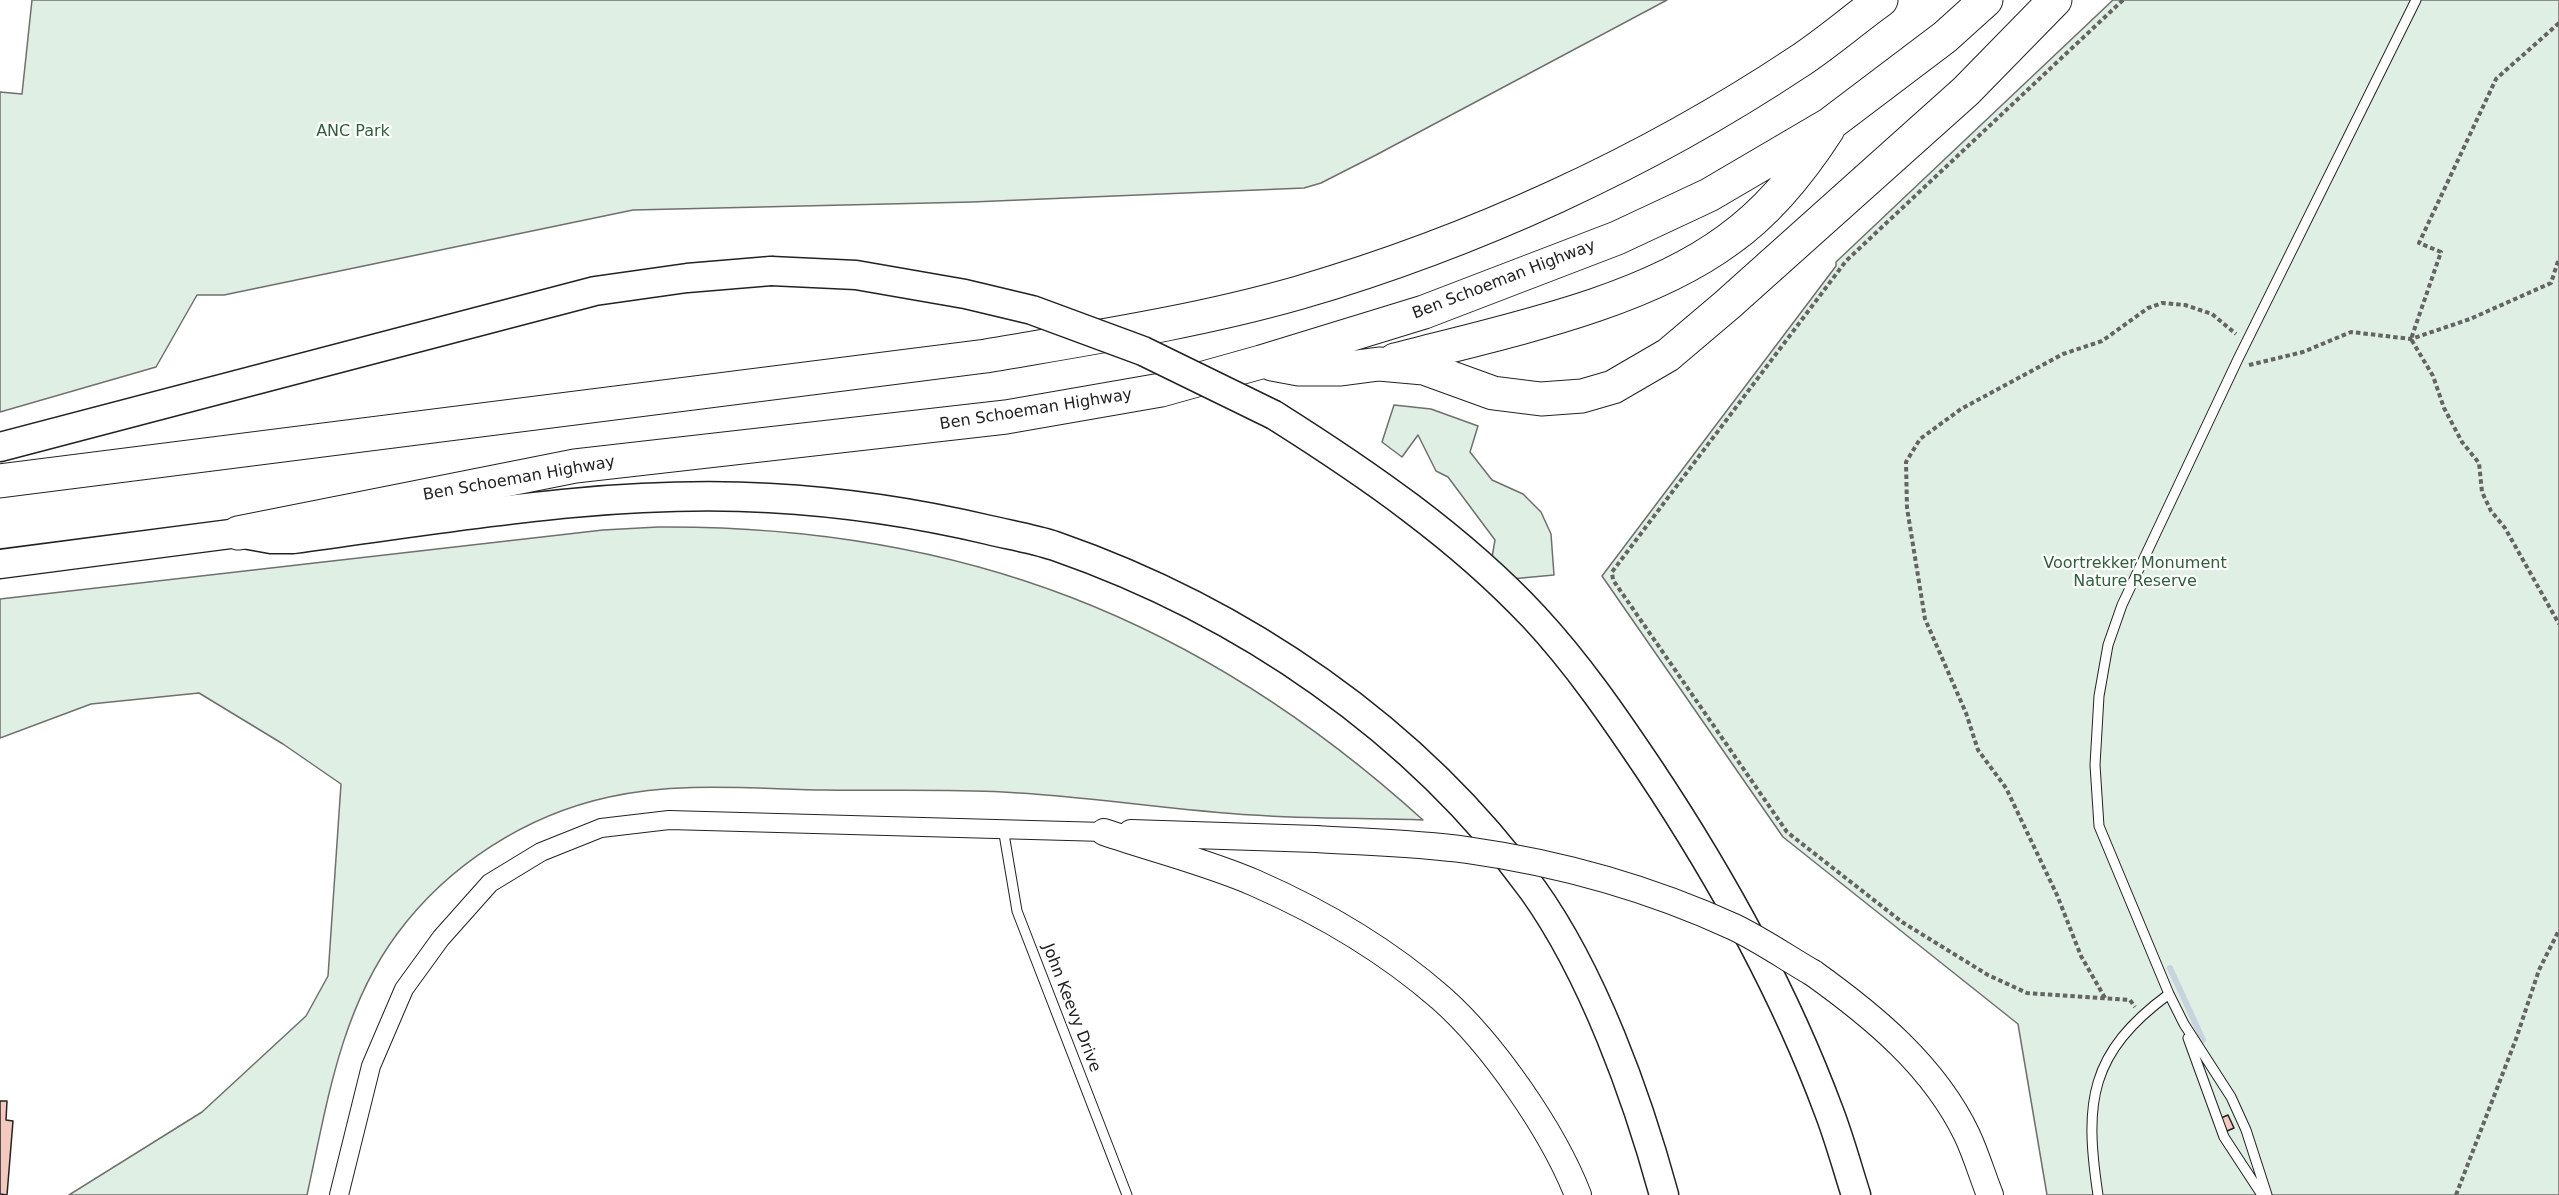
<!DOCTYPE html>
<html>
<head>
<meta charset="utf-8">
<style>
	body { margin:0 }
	canvas { display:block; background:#fff }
</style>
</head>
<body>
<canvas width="2559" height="1195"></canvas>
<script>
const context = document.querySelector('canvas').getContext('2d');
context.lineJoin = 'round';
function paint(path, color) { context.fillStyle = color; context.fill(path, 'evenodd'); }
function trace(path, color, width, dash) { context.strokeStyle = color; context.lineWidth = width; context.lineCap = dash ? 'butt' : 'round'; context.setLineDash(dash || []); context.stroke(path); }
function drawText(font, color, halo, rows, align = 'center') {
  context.font = font + ' "DejaVu Sans",sans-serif'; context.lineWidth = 4.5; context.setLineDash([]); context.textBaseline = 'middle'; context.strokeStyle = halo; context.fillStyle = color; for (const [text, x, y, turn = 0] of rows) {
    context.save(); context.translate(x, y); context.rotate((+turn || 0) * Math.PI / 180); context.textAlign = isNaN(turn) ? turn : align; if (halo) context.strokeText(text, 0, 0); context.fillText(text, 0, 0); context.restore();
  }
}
const green = new Path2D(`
	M32 0H1667L1376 155 1321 183 1304 188 972 202 633 210 224 295H197L156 367 0 412V92L22 94Z
	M2113 0H2559V1195H2047L2018 1024 1783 837 1602 576 1836 266V262Z
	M1394 405 1431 409 1478 426 1470 452 1492 480 1523 494 1541 512 1551 534 1554 575 1511 579 1490 569 1495 540 1448 477 1436 471 1418 435 1402 457 1382 442Z
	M658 527C960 525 1200 618 1423 820 1366 818 1309 819 1253 815 1170 810 1087 796 1003 792 944 789 885 791 826 790 755 789 679 781 609 797 526 815 448 865 397 934 340 1011 327 1104 307 1195H69L202 1112 306 1016 328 976 341 784 283 744 199 693 91 704 0 738V599L603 530Z`);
const stream = new Path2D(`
	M2170 968 2203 1040`);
const building = new Path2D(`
	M0 1101H7L6 1120 13 1121 7 1195 0 1194Z
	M2228 1115 2234 1128 2227 1131 2221 1118Z`);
const path = new Path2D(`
	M2123 0 1846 261 1612 572 1613 580 1787 832 1902 922 1988 975 2027 993 2130 1000 2135 1007
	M2559 23 2496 79 2419 243 2441 252 2411 339 2433 376 2444 408 2462 442 2479 463 2482 492 2491 511 2505 528 2559 624
	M2249 365 2303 352 2351 332 2411 339 2470 319 2551 283 2559 258
	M2105 998 2081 956 2057 895 2006 788 1978 750 1966 713 1925 619 1907 508 1906 462 1920 439 1961 409 2063 354 2102 341 2148 308 2162 303 2185 305 2212 314 2236 334
	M2456 1195 2516 1039 2539 970 2559 930`);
const service = new Path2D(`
	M1003 828 1017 911 1127 1195
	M2188 1038 2224 1137 2262 1195
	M2098 1195C2084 1102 2089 1053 2169 994
	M2267 1195 2246 1130 2231 1097 2184 1024 2169 994 2099 826 2095 765 2099 696 2108 645 2122 605 2238 359 2416 0`);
const minor = new Path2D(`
	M339 1195 371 1066 404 989 441 938 490 883 541 852 601 828 669 820 1104 832`);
const secondary = new Path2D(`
	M1104 832C1153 849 1207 862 1255 883 1321 912 1386 950 1441 998 1493 1044 1553 1131 1578 1195
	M1131 833 1316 839
	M1813 973C1873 1016 1934 1066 1967 1135 1976 1154 1982 1175 1990 1195`);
const primary = new Path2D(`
	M1274 415C1366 473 1459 537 1534 617 1577 663 1614 717 1649 769 1719 874 1784 991 1828 1109 1839 1137 1847 1167 1856 1195
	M0 447 595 291 687 278 771 271
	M0 564 238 533 271 539H293C451 518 609 489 769 498 843 502 917 513 989 530 1010 535 1034 539 1055 546 1242 611 1416 729 1533 890 1593 974 1637 1096 1664 1195`);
const motorway = new Path2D(`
	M1395 360C1501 332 1640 305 1728 240 1769 211 1801 171 1828 129
	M1272 364 1299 369H1341L1379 364 1424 368 1493 393 1541 399 1582 396 1613 387 1668 355 1727 305 1966 91 2055 0
	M0 481 986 356C1090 338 1196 322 1298 293 1473 242 1646 163 1798 62 1827 43 1853 20 1881 0
	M238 533 575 466 1006 417 1161 390 1261 362 1424 312 1617 238 1709 195 1830 124 1945 37 1986 0`);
const secondaryBridge = new Path2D(`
	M1316 839C1366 842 1417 843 1467 850 1559 863 1649 888 1734 927 1761 940 1787 958 1813 973`);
const primaryBridge = new Path2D(`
	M771 271 856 275 965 294 1032 310 1143 351 1274 415`);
const parkNames = [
	["ANC Park",353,132],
	["Voortrekker Monument",2135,564],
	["Nature Reserve",2135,582]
];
const streetNames = [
	["Ben Schoeman Highway",1504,280,-21],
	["Ben Schoeman Highway",1036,410,-9],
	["Ben Schoeman Highway",519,479,-10],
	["John Keevy Drive",1071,1008,69]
];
paint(green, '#e0efe3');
trace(green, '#6f6f6f', 1.5);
trace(stream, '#c7d3dd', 6);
paint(building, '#f3c9c0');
trace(building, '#222', 1.5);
trace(service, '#222', 11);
trace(minor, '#222', 20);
trace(secondary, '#222', 28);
trace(primary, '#222', 31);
trace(motorway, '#222', 35);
trace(path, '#646464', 4, [4.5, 3]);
trace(service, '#fff', 9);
trace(minor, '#fff', 18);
trace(secondary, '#fff', 26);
trace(primary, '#fff', 28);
trace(motorway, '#fff', 33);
trace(secondaryBridge, '#222', 28, []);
trace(primaryBridge, '#222', 31, []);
trace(secondaryBridge, '#fff', 26);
trace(primaryBridge, '#fff', 28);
drawText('16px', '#2f5e38', '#fff', parkNames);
drawText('16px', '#222', '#fff', streetNames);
</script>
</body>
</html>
